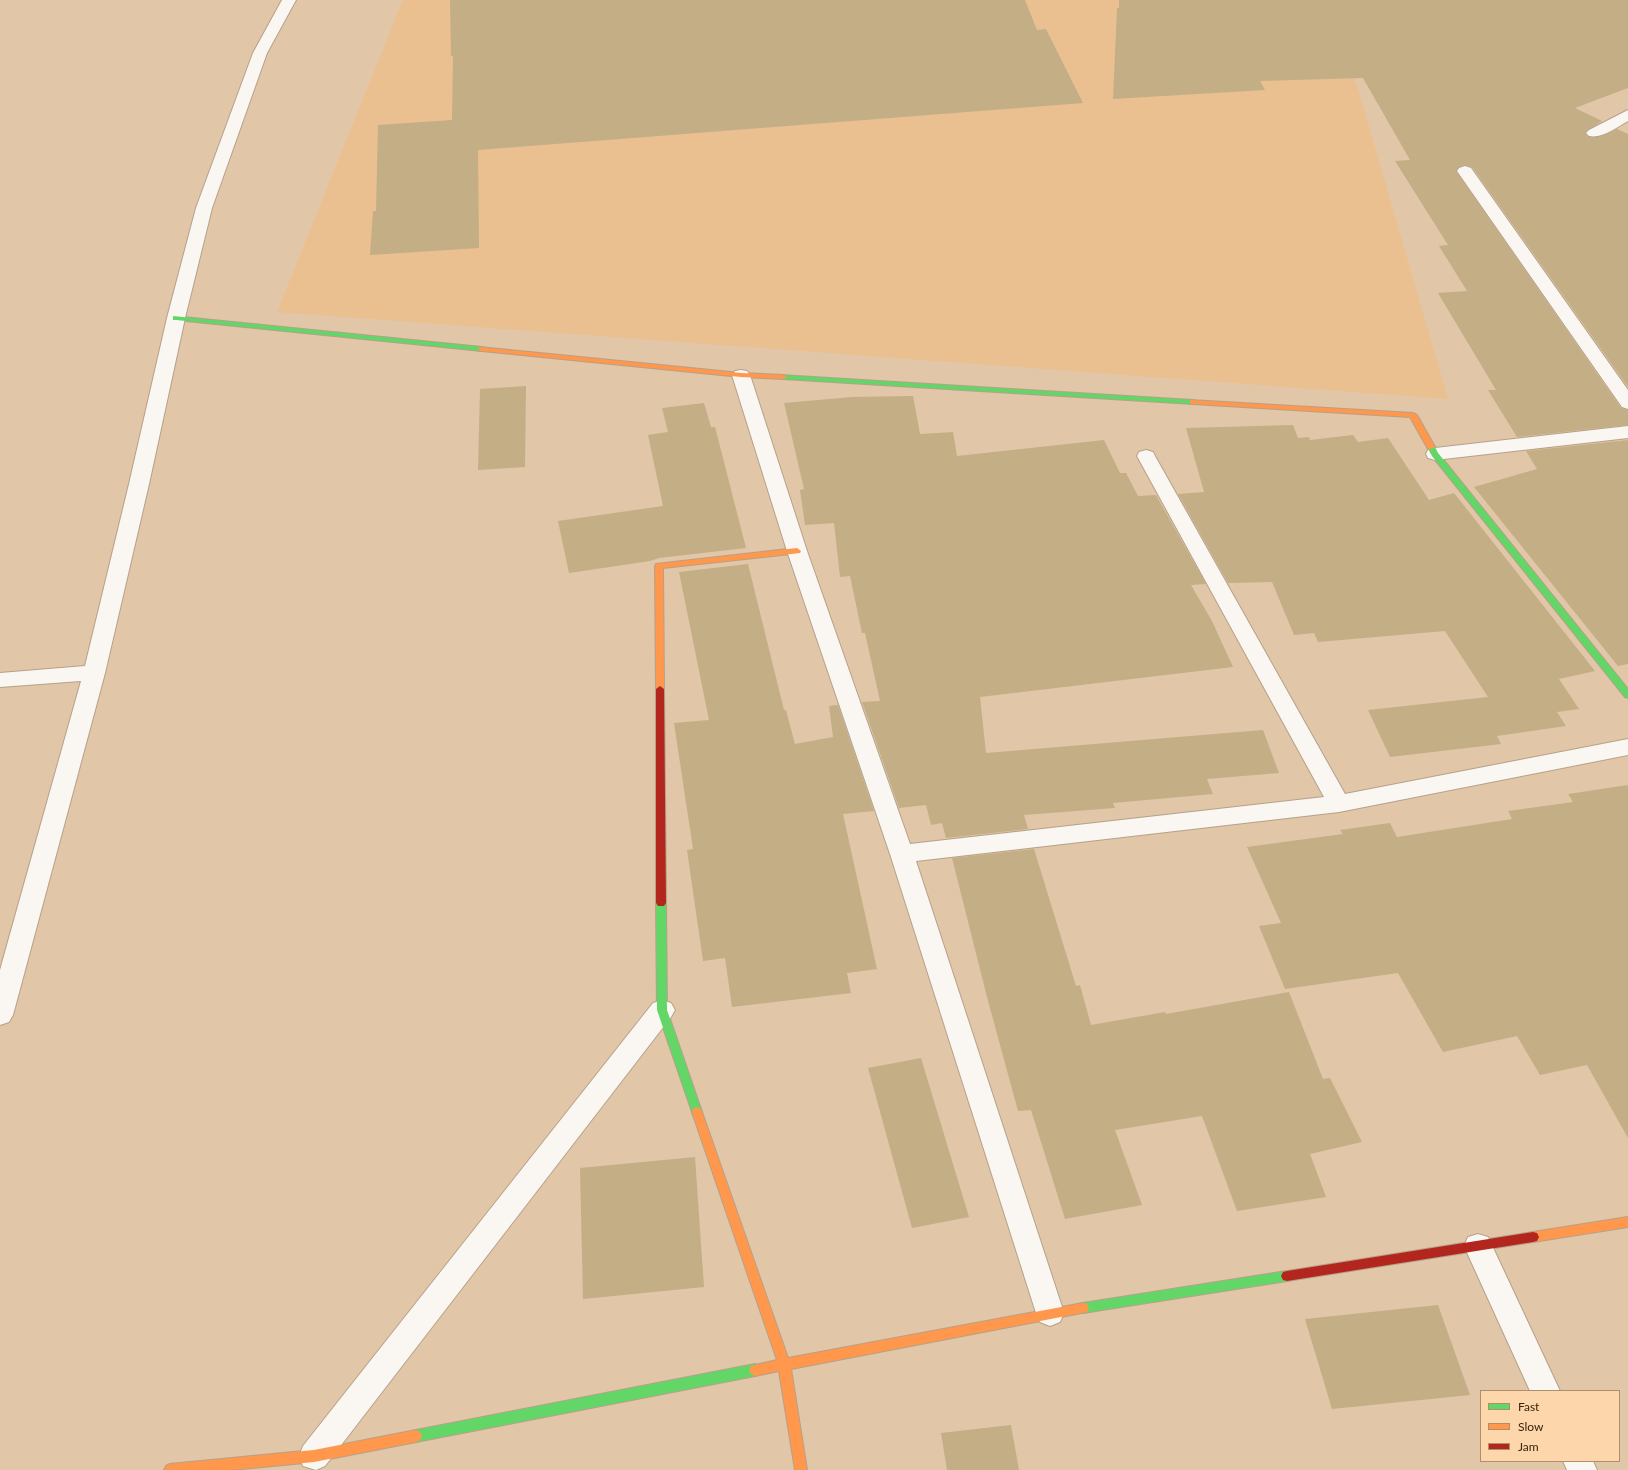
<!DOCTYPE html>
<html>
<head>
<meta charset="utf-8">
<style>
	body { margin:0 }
	#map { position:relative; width:1628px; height:1470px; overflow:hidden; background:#e1c6a8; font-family:Lato,sans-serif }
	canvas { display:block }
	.legend { position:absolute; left:1480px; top:1390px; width:140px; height:72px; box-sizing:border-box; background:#fed6ab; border:1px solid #ae8e6b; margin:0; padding:5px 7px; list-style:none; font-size:12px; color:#36230c }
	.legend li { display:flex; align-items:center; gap:8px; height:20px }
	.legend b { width:20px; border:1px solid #ae8e6b }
</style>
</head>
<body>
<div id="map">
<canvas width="1628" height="1470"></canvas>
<ul class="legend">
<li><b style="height:5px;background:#63d668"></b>Fast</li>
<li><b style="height:5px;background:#ff974d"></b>Slow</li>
<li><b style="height:5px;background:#b3261e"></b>Jam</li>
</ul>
</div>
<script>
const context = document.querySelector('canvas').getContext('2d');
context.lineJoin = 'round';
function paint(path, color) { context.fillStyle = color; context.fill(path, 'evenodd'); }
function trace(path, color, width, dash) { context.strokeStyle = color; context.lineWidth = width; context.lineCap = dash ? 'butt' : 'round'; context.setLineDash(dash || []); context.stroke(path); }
const built = new Path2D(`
	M403 0H1324L1358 89 1448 399 277 312Z`);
const building = new Path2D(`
	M450 0H1025L1037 30 1046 29 1083 103 478 150 479 248 370 255 373 211H376L378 125 452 120 453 56H451Z
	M1119 0H1628V88L1575 108 1602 121 1585 132 1588 137H1599L1617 129 1628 134V387L1472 167 1465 165 1459 167 1456 171 1621 408 1628 410V425L1517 437 1488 390H1496L1438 293 1467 291 1439 246 1448 245 1395 161 1410 160 1363 78 1260 81 1265 90 1113 99 1117 8H1119Z
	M526 386 525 467 478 470 480 389Z
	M913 396 920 434 953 432 957 456 1104 440 1120 473H1126L1138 496 1156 495 1206 584 1191 585 1212 621 1233 667 980 697 986 753 1263 730 1279 773 1207 779 1213 794 1113 803 1115 808 1024 815 1028 829 946 838 942 823 931 825 926 805 899 808 862 702 880 701 865 633H862L850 576 840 577 834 523 805 525 800 490 804 489 784 403 852 397Z
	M704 403 711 427H715L746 548 659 558 650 561 569 573 558 521 663 506 648 435 668 432 662 408Z
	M1293 425 1298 438 1309 437 1310 440 1353 435 1358 442 1388 438 1429 500 1454 493 1595 671 1559 679 1579 709 1557 712 1566 726 1497 736 1501 744 1390 757 1368 710 1488 697 1445 631 1318 642 1314 633 1294 635 1272 582 1228 583 1178 494 1204 492 1186 428Z
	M1628 440V664L1618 666 1474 487 1537 469 1526 451Z
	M748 564 784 710H786L795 744 833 737 829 706 838 705 874 811 843 814 877 969 847 973 851 993 732 1007 725 958 703 961 687 850 693 849 674 723 709 720 679 572Z
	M1628 785V1138L1587 1065 1540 1075 1517 1036 1443 1052 1398 973 1285 989 1259 926 1281 923 1247 847 1343 834 1340 830 1390 823 1397 837 1512 819 1508 811 1573 802 1568 794Z
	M1034 849 1076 986 1080 985 1091 1025 1165 1012 1166 1014 1289 992 1323 1079 1330 1078 1362 1142 1310 1154 1326 1197 1237 1211 1202 1116 1115 1130 1142 1205 1065 1219 1031 1110 1018 1111 987 997 952 858Z
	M921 1058 969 1217 912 1228 868 1068Z
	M695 1157 704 1287 583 1299 580 1168Z
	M1438 1305 1470 1395 1332 1409 1305 1319Z
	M1011 1425 1019 1470H947L941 1433Z`);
const street = new Path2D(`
	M282 0H296L267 53 212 208 185 318 149 484 105 673 13 1015 9 1022 0 1025V970L81 681 0 687V673L85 666 129 484 167 318 196 208 253 53Z
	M1628 110V121C1617 127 1602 139 1589 136L1586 133 1589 130Z
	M1465 166 1471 168 1628 390V409L1622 407 1457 171 1459 168Z
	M741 370 747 371 750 375 807 551 910 844 1324 797 1137 456 1139 452 1146 450 1153 452 1155 456 1345 794 1628 739V755L1339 812 916 861 1064 1313 1060 1322 1050 1326 1040 1322 1036 1313 890 854 787 551 732 375 735 371Z
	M1628 426V438L1435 460 1428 458 1426 454 1428 450 1435 448Z
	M662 1000 671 1003 675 1010 671 1017 325 1466 316 1470 303 1466 299 1456 303 1446 653 1003Z
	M1478 1234 1488 1237 1560 1391H1530L1464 1246 1468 1237Z
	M1563 1461H1593L1597 1470H1567Z`);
const fast = new Path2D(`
	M173 316 482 347 486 349 482 351 176 320H173Z
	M780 375 1193 400 1197 402 1193 404 783 379 779 377Z
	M1428 445H1434L1438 453 1628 689V698L1625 697 1432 456 1427 447Z
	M661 899 664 900 666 903 667 1010 702 1112 701 1115 697 1117 693 1115 692 1112 657 1010 656 903 658 900Z
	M1287 1271 1291 1272 1293 1276 1291 1280 1287 1281 1083 1313 1079 1312 1077 1308 1079 1304 1083 1303Z
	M755 1364 759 1366 761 1370 759 1374 755 1376 416 1442 412 1440 410 1436 412 1432 416 1430Z`);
const slow = new Path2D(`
	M479 347 741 373 783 375 787 377 783 379 741 377 482 351H479Z
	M1190 400 1413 413 1417 415 1435 447 1431 449H1428L1410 417 1193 404H1190Z
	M797 548 801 551 800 553 663 568 664 689 660 692 657 691 656 689 655 566 656 564Z
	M697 1107 701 1109 702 1112 788 1358 1083 1303 1087 1304 1089 1308 1087 1312 791 1369 807 1470H795L779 1371 755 1376 751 1374 749 1370 751 1366 777 1360 692 1112 693 1109Z
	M1628 1217V1227L1533 1242 1529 1241 1527 1237 1529 1233 1533 1232Z
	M416 1430 420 1432 422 1436 420 1440 416 1442 314 1462 232 1470H164L166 1466 170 1464 314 1450Z`);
const jam = new Path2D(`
	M660 686 664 689 666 903 664 906H658L656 903V689Z
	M1533 1232 1537 1233 1539 1237 1537 1241 1533 1242 1287 1281 1283 1280 1281 1276 1283 1272 1287 1271Z`);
paint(built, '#eac090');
paint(building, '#c3ae86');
trace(street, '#b6a189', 2);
trace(fast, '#b6a189', 2);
trace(slow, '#b6a189', 2);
trace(jam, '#b6a189', 2);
paint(street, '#faf6f2');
paint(fast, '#63d668');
paint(slow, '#ff974d');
paint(jam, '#b3261e');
</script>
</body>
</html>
